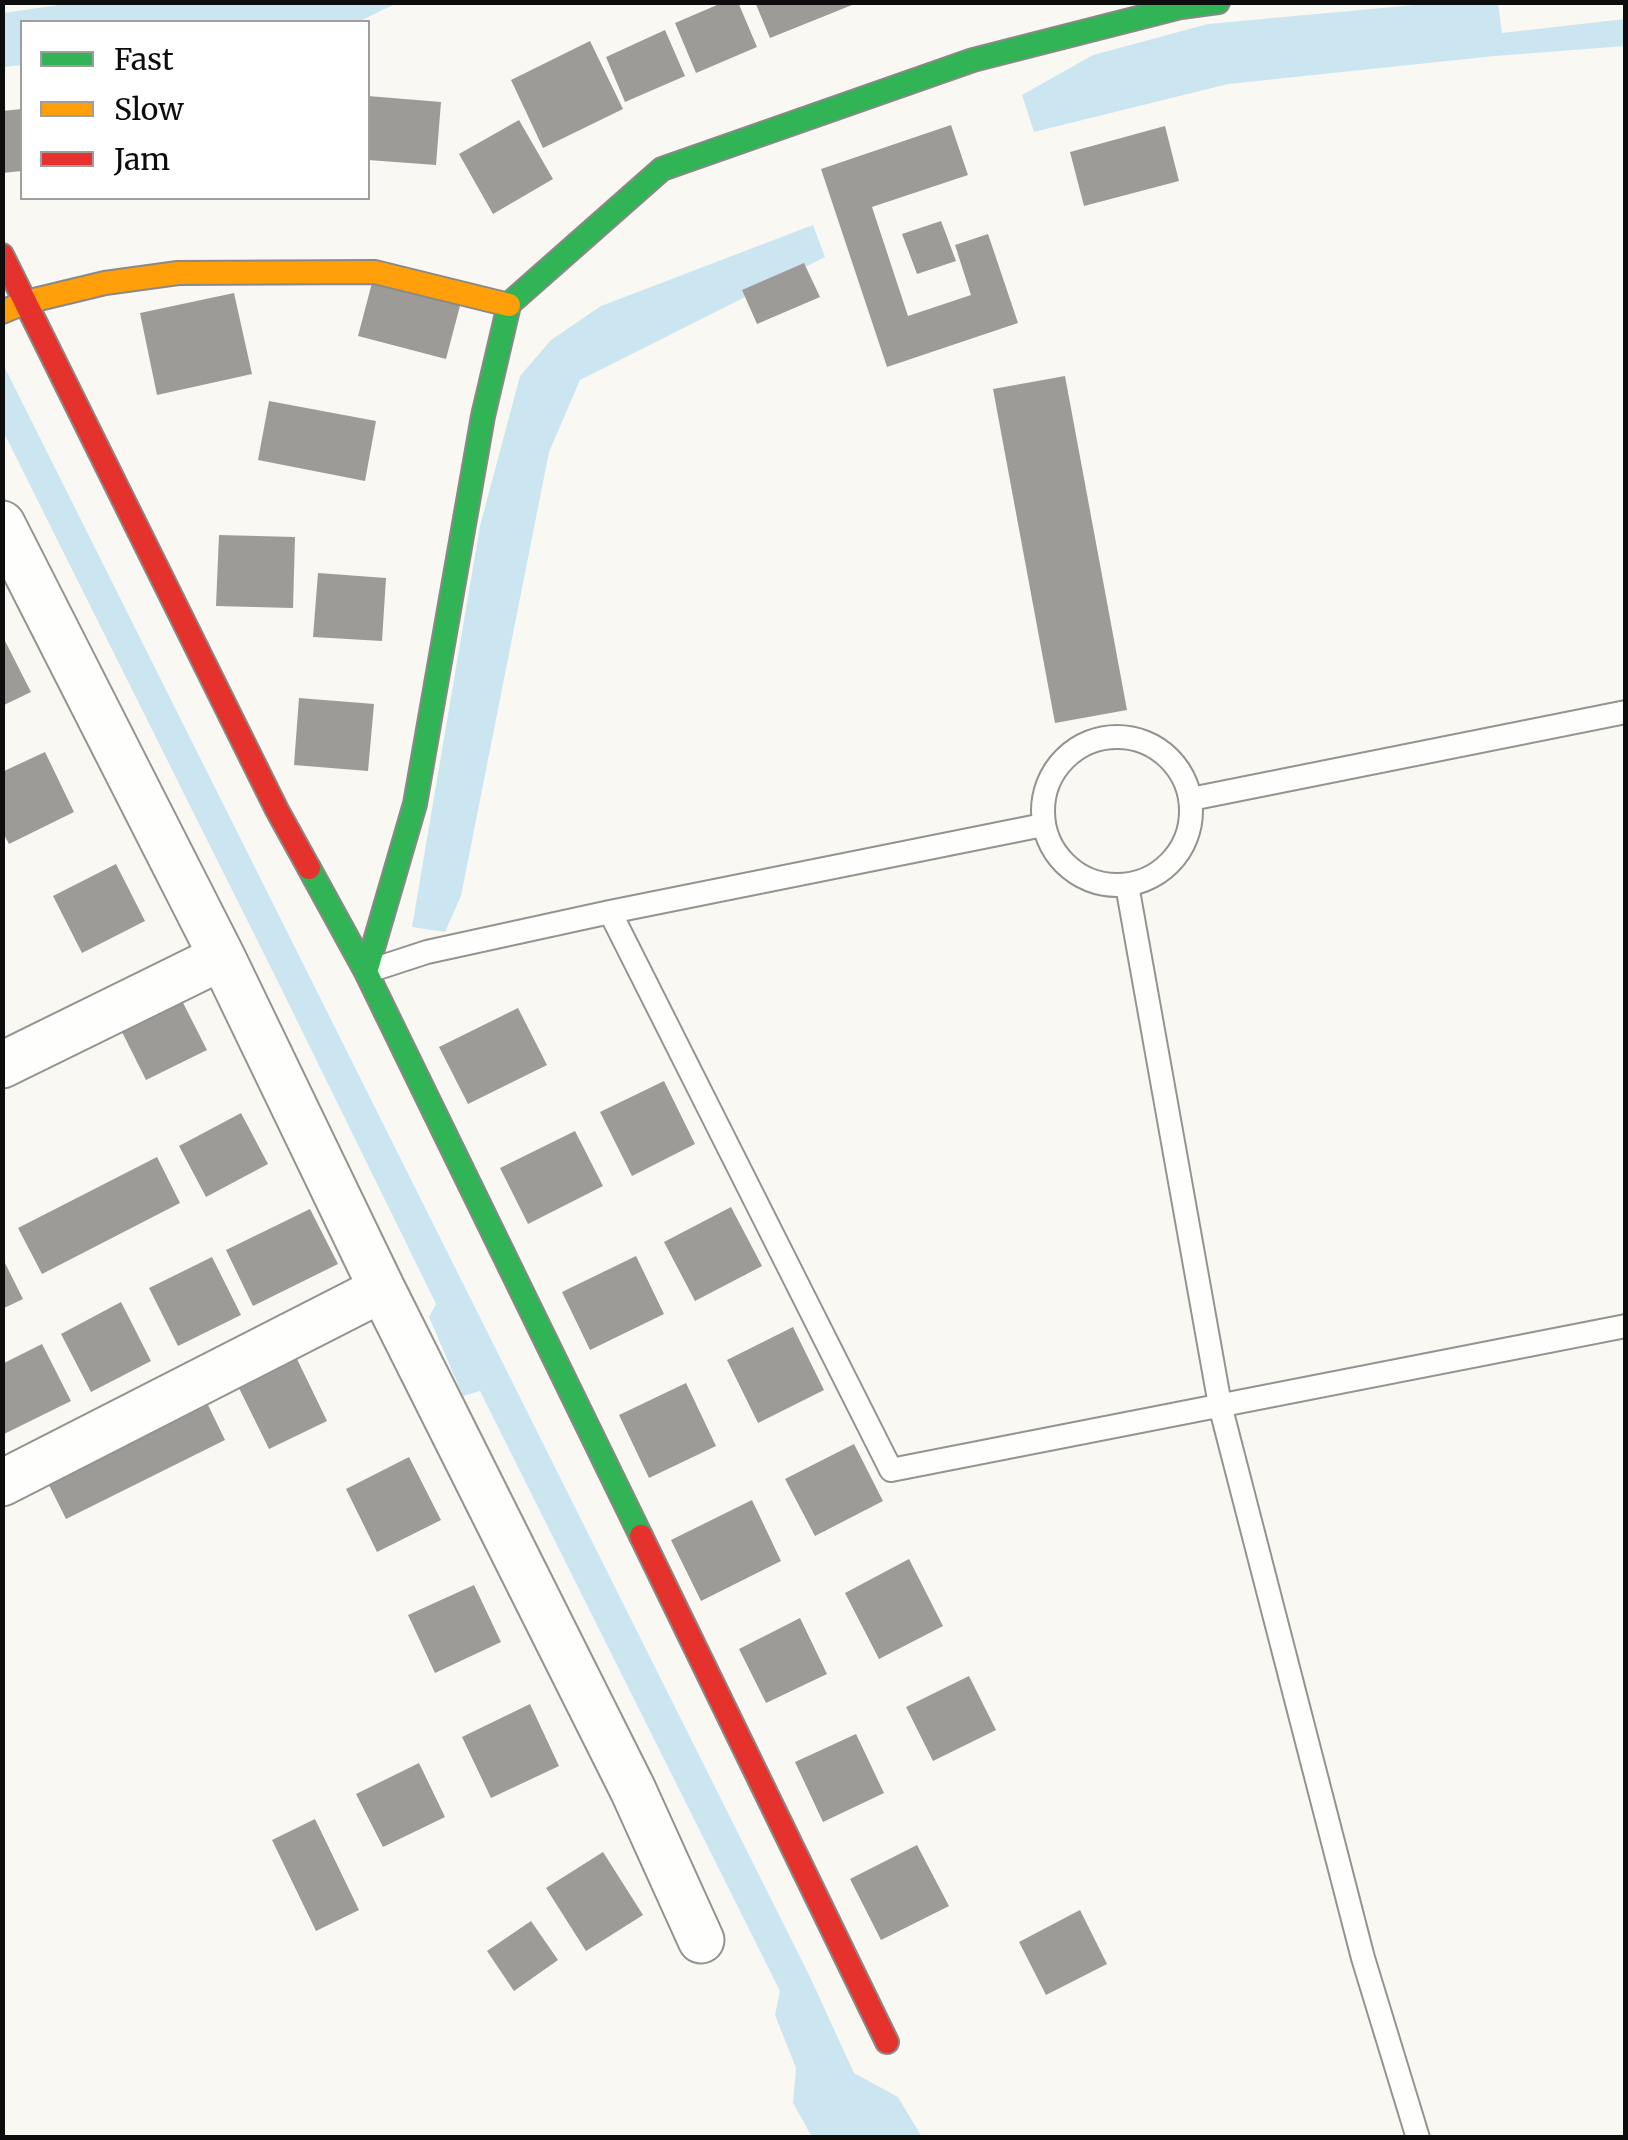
<!DOCTYPE html>
<html>
<head>
<meta charset="utf-8">
<style>
	body { margin:0 }
	#map { position:relative; width:1628px; height:2140px; overflow:hidden; background:#faf8f2; font-family:Merriweather,serif }
	canvas { display:block }
	.frame { position:absolute; inset:0; border:5px solid #0d0d0d; pointer-events:none }
	.legend { position:absolute; left:20px; top:20px; width:350px; height:180px; box-sizing:border-box; background:#fff; border:2px solid #9e9e9e; margin:0; padding:12px 18px; list-style:none; font-size:30px; color:#0d0d0d }
	.legend li { display:flex; align-items:center; gap:20px; height:50px }
	.legend b { width:50px; border:2px solid #9e9e9e }
</style>
</head>
<body>
<div id="map">
<canvas width="1628" height="2140"></canvas>
<div class="frame"></div>
<ul class="legend">
<li><b style="height:12px;background:#30b455"></b>Fast</li>
<li><b style="height:12px;background:#ff9f0a"></b>Slow</li>
<li><b style="height:12px;background:#e5322d"></b>Jam</li>
</ul>
</div>
<script>
const context = document.querySelector('canvas').getContext('2d');
context.lineJoin = 'round';
function paint(path, color) { context.fillStyle = color; context.fill(path, 'evenodd'); }
function trace(path, color, width, dash) { context.strokeStyle = color; context.lineWidth = width; context.lineCap = dash ? 'butt' : 'round'; context.setLineDash(dash || []); context.stroke(path); }
const water = new Path2D(`
	M80 2H397V3L358 22H22V65L3 67V13Z
	M1447 2 1498 3 1502 33 1625 19V46L1495 56 1228 84 1034 132 1022 95 1093 55 1208 24Z
	M813 225 825 257 580 380 549 452 461 896 445 932 412 927 480 526 520 376 551 340 601 306Z
	M2 362 810 1977 854 2073 898 2097 922 2137H812L793 2103 796 2068 775 2015 780 1991 480 1391 463 1396 429 1317 436 1304 280 986 3 431Z`);
const building = new Path2D(`
	M724 2H738L757 47 696 73 675 23Z
	M755 2H857V3L770 38Z
	M665 30 685 76 625 102 606 57Z
	M590 41 623 109 543 148 511 80Z
	M368 96 441 102 436 165 368 160Z
	M22 109V171L2 173V111Z
	M519 120 553 179 493 214 459 154Z
	M951 125 968 175 872 207 908 316 971 295 955 245 988 234 1018 323 887 367 821 169Z
	M1165 126 1179 181 1084 206 1070 152Z
	M941 221 956 261 917 274 902 234Z
	M804 263 820 297 757 324 742 290Z
	M373 279 461 302 446 359 358 336Z
	M234 293 252 374 157 395 140 313Z
	M1065 376 1127 710 1055 723 993 389Z
	M269 401 376 421 365 481 258 460Z
	M219 535 295 537 293 608 216 606Z
	M318 573 386 578 382 641 313 637Z
	M2 635 31 692 2 706Z
	M299 698 374 704 368 771 294 765Z
	M45 752 74 812 9 844 2 831V772Z
	M116 864 145 921 82 953 53 896Z
	M178 993 207 1050 146 1080 117 1022Z
	M518 1008 547 1065 468 1104 439 1047Z
	M664 1081 695 1144 632 1176 600 1112Z
	M241 1113 268 1164 206 1197 179 1146Z
	M575 1131 603 1186 528 1224 500 1168Z
	M157 1157 180 1203 42 1274 18 1228Z
	M731 1207 762 1266 695 1301 664 1242Z
	M310 1209 338 1264 253 1306 226 1250Z
	M636 1256 664 1314 590 1350 562 1292Z
	M2 1257 23 1299 2 1309Z
	M212 1257 241 1315 178 1346 149 1288Z
	M121 1302 151 1361 91 1392 61 1334Z
	M793 1327 824 1390 758 1423 727 1360Z
	M42 1344 71 1401 2 1435V1364Z
	M296 1357 327 1421 269 1449 238 1386Z
	M686 1383 716 1446 649 1478 619 1415Z
	M208 1405 225 1440 66 1519 48 1483Z
	M854 1444 883 1501 815 1536 785 1479Z
	M409 1457 441 1520 377 1552 346 1489Z
	M752 1500 781 1561 701 1601 671 1540Z
	M909 1559 943 1626 879 1659 845 1593Z
	M474 1585 501 1642 435 1673 408 1615Z
	M800 1618 827 1674 766 1703 739 1649Z
	M969 1676 996 1730 933 1761 906 1707Z
	M530 1704 559 1766 491 1798 462 1737Z
	M856 1734 884 1793 823 1822 795 1762Z
	M419 1763 445 1817 383 1847 356 1794Z
	M315 1819 359 1910 316 1931 272 1840Z
	M917 1845 949 1906 881 1940 850 1879Z
	M603 1852 643 1915 586 1951 546 1888Z
	M1080 1910 1107 1964 1046 1995 1019 1942Z
	M531 1921 558 1960 514 1991 487 1951Z`);
const lane = new Path2D(`
	M1043 811a74 74 0 1 1 148 0a74 74 0 1 1-148 0Z
	M1191 799 1626 712
	M1127 885 1220 1405 1363 1958 1418 2138
	M610 912 891 1470 1626 1326
	M372 970 427 952 610 912 1043 825`);
const street = new Path2D(`
	M2 524 222 957 382 1289 633 1790 701 1940
	M2 1065 222 957
	M2 1483 382 1289`);
const fast = new Path2D(`
	M509 304 662 169 973 60 1181 7 1218 2
	M309 868 366 972 641 1536
	M366 972 415 804 483 416 509 305`);
const slow = new Path2D(`
	M2 312 26 302 105 283 178 273 375 272 509 305`);
const jam = new Path2D(`
	M2 255 277 810 309 868
	M641 1536 887 2042`);
paint(water, '#cce6f1');
paint(building, '#9d9b97');
trace(lane, '#949390', 26);
trace(street, '#949390', 49);
trace(fast, '#8a8987', 26);
trace(slow, '#8a8987', 26);
trace(jam, '#8a8987', 26);
trace(lane, '#fefefd', 22);
trace(street, '#fefefd', 45);
trace(fast, '#30b455', 22);
trace(slow, '#ff9f0a', 22);
trace(jam, '#e5322d', 22);
</script>
</body>
</html>
